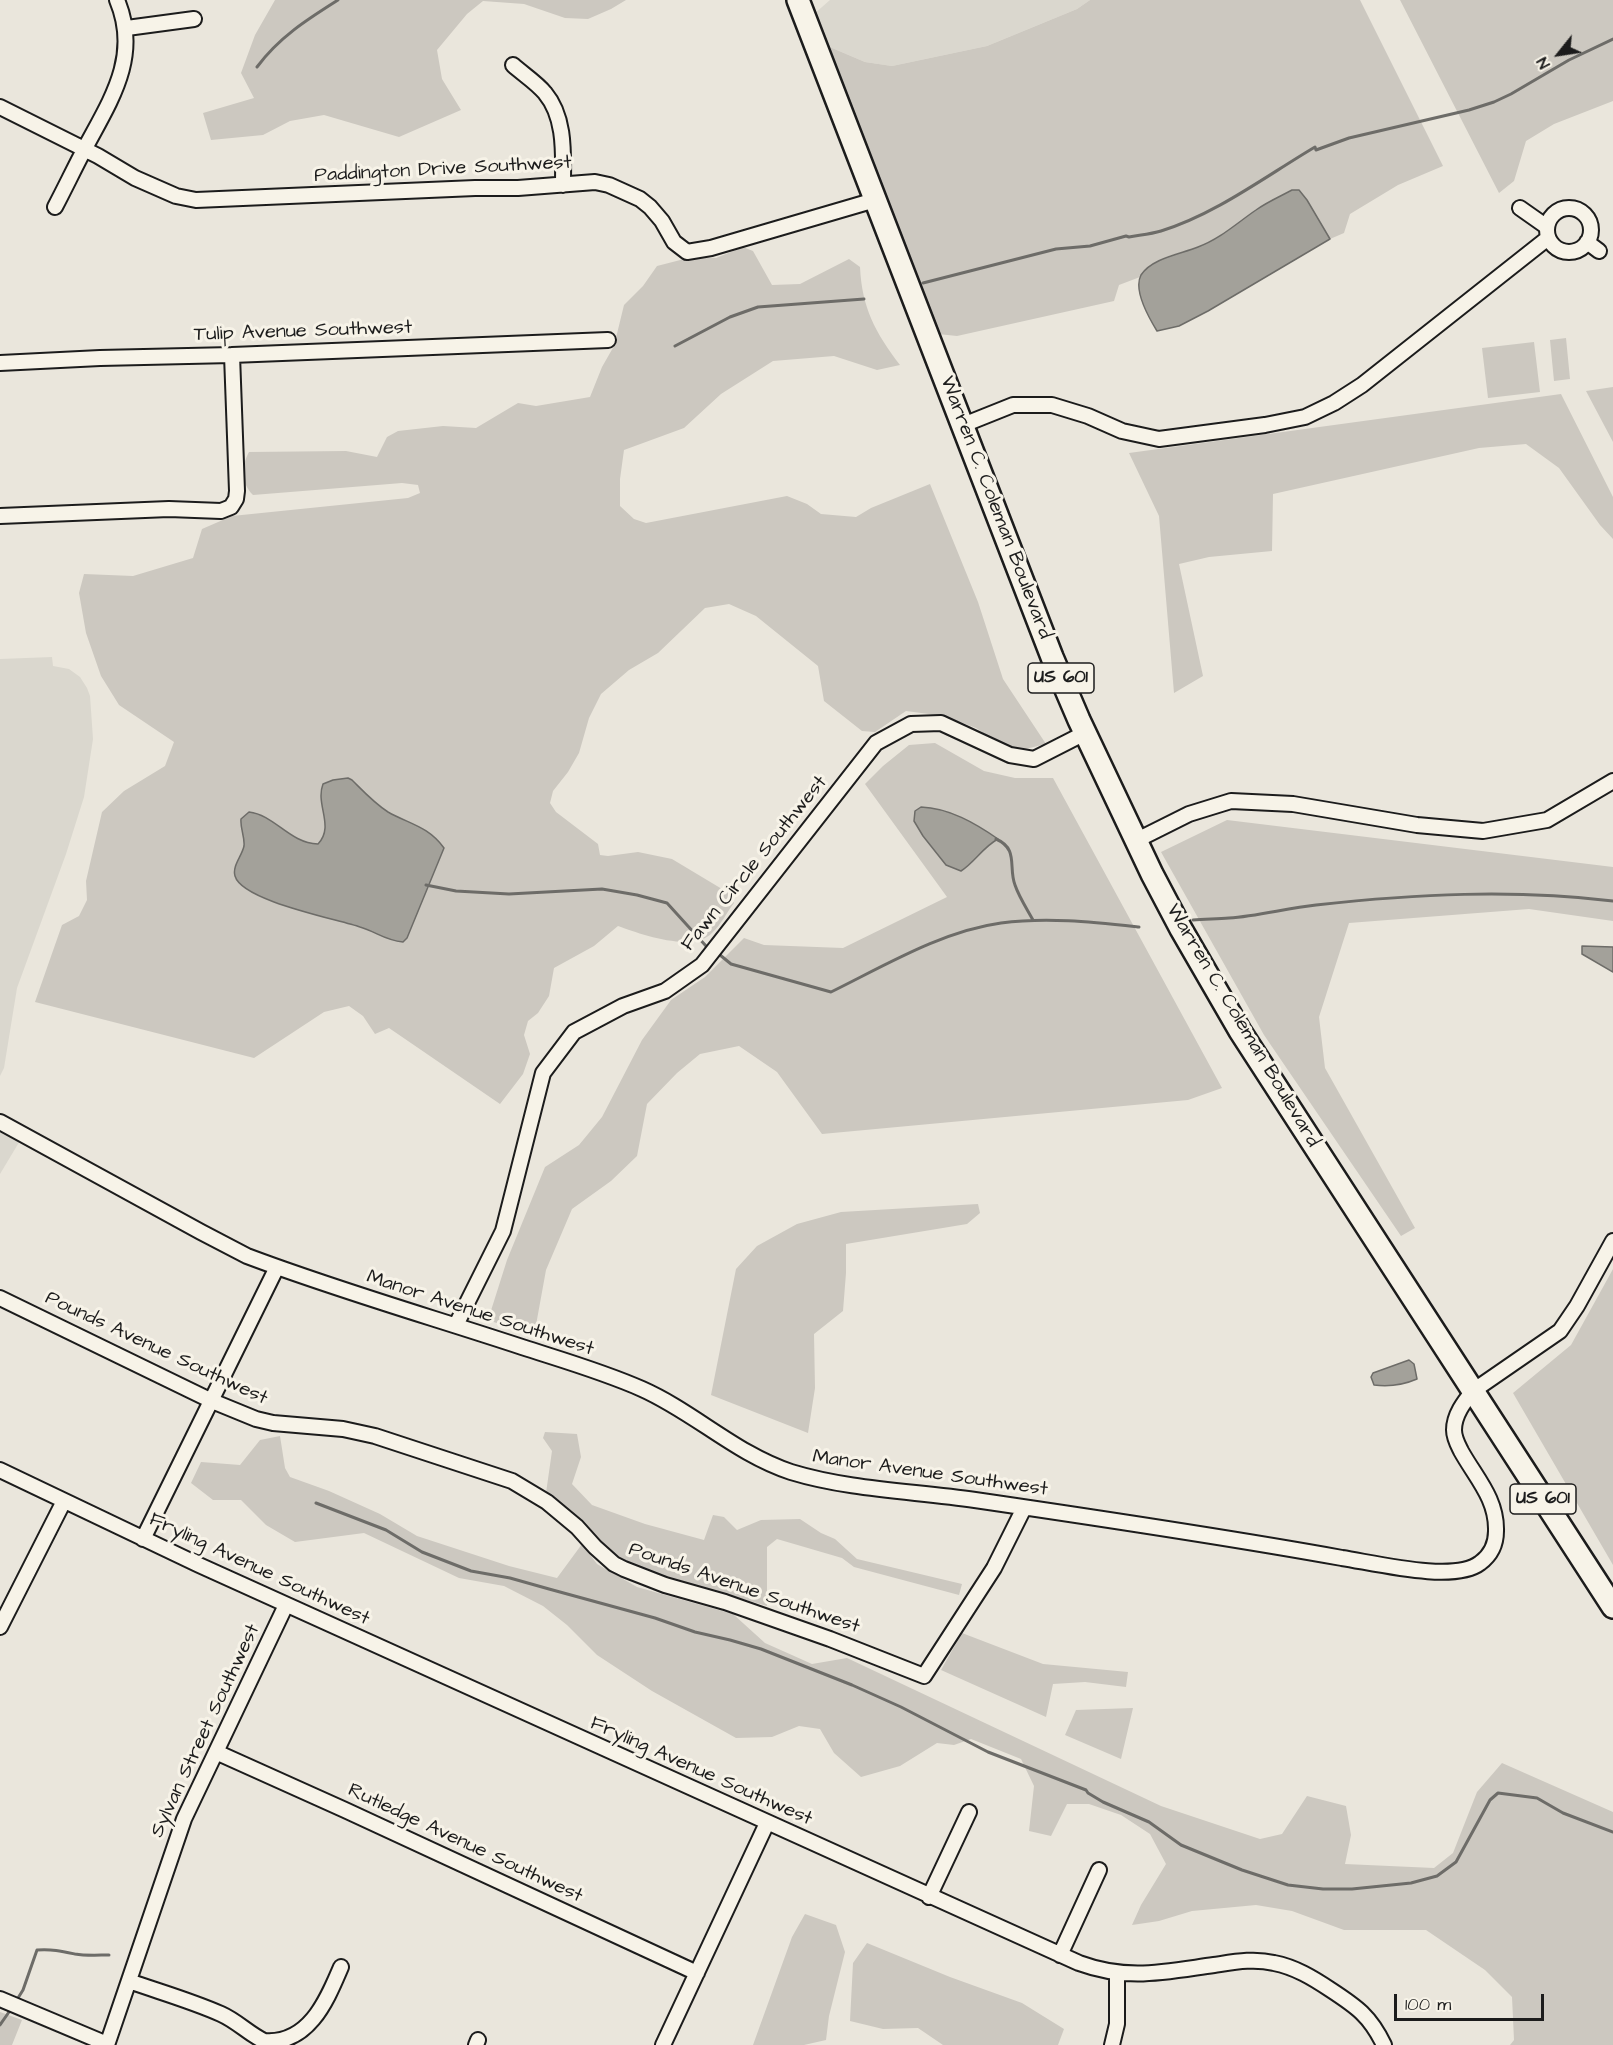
<!DOCTYPE html>
<html>
<head>
<meta charset="utf-8">
<style>
	body { margin:0 }
	#map { position:relative; width:1613px; height:2045px; overflow:hidden; background:#eae6dc; font-family:"Architects Daughter",sans-serif }
	canvas { display:block }
	.north { position:absolute; left:1529px; top:24px; width:60px; height:60px; -webkit-text-stroke:4px #f7f3e8; paint-order:stroke; rotate:240deg; font-size:16px; font-weight:700; line-height:24px; text-align:center; color:#1c1c1c }
	.north::after { content:''; display:block; margin:auto; width:21px; height:27px; background:#1c1c1c; clip-path:polygon(50% 0,100% 100%,50% 72%,0 100%) }
	.scale { position:absolute; left:1394px; top:1994px; width:150px; height:27px; box-sizing:border-box; border:3px solid #1c1c1c; border-top:0; padding-left:8px; font-size:18px; line-height:21px; white-space:nowrap; color:#1c1c1c; -webkit-text-stroke:4px #f7f3e8; paint-order:stroke }
</style>
</head>
<body>
<div id="map">
<canvas width="1613" height="2045"></canvas>
<div class="north">N</div>
<div class="scale">100 m</div>
</div>
<script>
const context = document.querySelector('canvas').getContext('2d');
context.lineJoin = 'round';
function paint(path, color) { context.fillStyle = color; context.fill(path, 'evenodd'); }
function trace(path, color, width, dash) { context.strokeStyle = color; context.lineWidth = width; context.lineCap = dash ? 'butt' : 'round'; context.setLineDash(dash || []); context.stroke(path); }
function drawText(font, color, halo, rows, align = 'center') {
  context.font = font + ' "Architects Daughter",sans-serif'; context.lineWidth = 6; context.setLineDash([]); context.textBaseline = 'middle'; context.strokeStyle = halo; context.fillStyle = color; for (const [text, x, y, turn = 0] of rows) {
    context.save(); context.translate(x, y); context.rotate((+turn || 0) * Math.PI / 180); context.textAlign = isNaN(turn) ? turn : align; if (halo) context.strokeText(text, 0, 0); context.fillText(text, 0, 0); context.restore();
  }
}
const built = new Path2D(`
	M830 0H1090L1077 9 987 46 892 66 865 62 825 45 814 14Z
	M52 657 53 666 69 669 80 677 87 688 90 696 93 739 84 797 66 854 17 988 4 1068 0 1076V659Z
	M0 1113 27 1129 0 1174Z`);
const green = new Path2D(`
	M275 0H626L611 9 588 19 565 18 524 4 483 1 467 14 437 50 442 79 461 110 399 137 324 115 290 121 263 135 211 140 203 113 254 98 241 73 255 35Z
	M1090 0H1360L1443 166 1398 185 1350 214 1344 233 1330 239 1307 200 1299 190 1257 209 1240 223 1212 241 1199 247 1169 256 1147 268 1140 277 1119 285 1114 301 957 336 938 334 825 45 865 62 892 66 987 46 1077 9Z
	M1400 0H1613V101L1554 124 1526 141 1514 181 1499 193Z
	M743 247 753 251 772 285 800 284 849 259 860 267C862 308 875 332 900 365L877 370 834 356 773 361 721 394 684 428 624 450 620 479V506L634 519 646 523 787 496 807 504 821 514 856 517 871 508 930 484 978 602 1003 679 1046 744 1017 751 999 743 976 728 944 716 906 711 875 732 862 731 824 701 818 666 756 616 729 604 705 608 658 653 629 670 601 694 589 718 579 753 568 772 553 791 550 803 556 812 598 844 600 855 608 856 638 852 672 859 727 892 734 903C727 912 721 925 712 933 693 953 640 934 618 926L594 946 554 968 549 996 538 1013 528 1021 524 1035 530 1054 523 1074 500 1104 389 1028 375 1034 363 1016 349 1006 324 1012 254 1058 35 1002 62 925 79 916 87 900 86 881 102 812 124 791 165 766 174 742 119 705 101 676 86 633 79 593 84 574 133 576 193 558 202 529 232 516 408 498 420 493 418 485 402 483 253 495C241 483 241 466 249 452L346 451 377 457 387 437 398 431 443 426 476 428 518 403 536 406 590 397 602 367 614 346 624 305 643 286 657 266 692 257 716 258Z
	M1566 338 1570 379 1554 381 1550 340Z
	M1534 342 1540 392 1488 398 1482 348Z
	M1613 387V442L1586 391Z
	M1561 394 1613 497V539L1600 525 1559 468 1526 444 1479 448 1273 494 1272 551 1209 557 1179 564 1203 676 1174 693 1159 516 1129 453Z
	M935 743 984 771 1015 778H1053L1222 1088 1188 1100 822 1134 777 1072 739 1046 700 1054 677 1073 647 1104 637 1156 611 1181 572 1209 546 1270 534 1336 488 1320 507 1260 545 1167 579 1145 602 1117 642 1040 671 1000 705 977 744 938 764 945 843 948 947 897 865 784 883 766 909 745Z
	M1227 820 1613 867V921L1529 909 1349 923 1319 1017 1325 1068 1415 1228 1401 1236 1264 1035 1161 852Z
	M978 1204 980 1213 967 1224 846 1244V1273L843 1311 814 1334 815 1388 808 1433 711 1395 736 1269 757 1246 797 1224 841 1212Z
	M1613 1269V1565L1513 1393 1571 1345Z
	M545 1432 577 1434 581 1457 572 1484 592 1505 645 1524 704 1540 713 1515 724 1517 737 1530 761 1520 800 1519 821 1533 835 1539 857 1559 962 1584 959 1595 854 1567 842 1558 777 1539 767 1547V1606L662 1576 633 1566 598 1542 546 1493 552 1451 543 1438Z
	M280 1436 285 1468 290 1477 329 1491 380 1514 417 1536 509 1566 557 1578 582 1544 597 1564 637 1587 733 1614 765 1643 812 1664 847 1658 1161 1806 1260 1839 1282 1834 1307 1796 1346 1806 1351 1835 1345 1864 1434 1868 1453 1853 1477 1792 1502 1763 1613 1812V2045H1510L1514 2040 1512 1997 1485 1970 1426 1930H1344L1292 1911 1256 1905 1192 1911 1159 1921 1132 1925 1141 1905 1166 1864 1150 1834 1121 1815 1089 1804H1067L1051 1836 1029 1831 1034 1786 1021 1759 971 1739 954 1745 937 1743 900 1766 861 1777 834 1753 820 1729 799 1726 772 1737 736 1738 652 1691 597 1655 567 1625 543 1606 504 1586 459 1578 364 1533 295 1542 266 1525 241 1500H213L191 1483 201 1462 240 1465 260 1440Z
	M962 1633 1043 1664 1128 1672 1126 1687 1085 1682 1053 1684 1046 1717 941 1670Z
	M1133 1708 1121 1759 1065 1735 1076 1710Z
	M805 1914 836 1925 845 1952 829 2016 826 2040 804 2045H753L792 1937Z
	M867 1943 950 1977 1022 2003 1064 2029 1058 2045H943L918 2028 883 2029 850 2021 853 1963Z
	M0 2012 22 2020 12 2045H0Z`);
const water = new Path2D(`
	M1292 190H1299L1307 200 1330 239 1208 311 1179 326 1157 331C1149 318 1133 290 1141 275 1152 258 1181 254 1198 247 1220 239 1237 223 1256 210 1267 202 1281 196 1292 190Z
	M348 778 352 780C364 792 374 803 388 812 409 824 428 826 444 848L407 938 403 942C384 940 377 932 360 927 337 919 242 901 235 876 232 866 242 856 244 846 245 837 240 828 241 819L249 812C275 815 289 843 318 844 335 826 315 805 323 784L333 780Z
	M921 807C949 808 975 823 998 839 983 847 975 862 961 871L946 865 923 836 914 821 915 811Z
	M1582 946 1613 947V972L1582 954Z
	M1409 1360 1414 1364 1417 1379C1403 1385 1389 1387 1374 1385L1371 1377 1373 1373Z`);
const stream = new Path2D(`
	M257 67C279 37 308 19 338 0
	M923 283 1056 249 1090 246 1126 236 1129 237C1140 235 1151 234 1161 231 1216 214 1266 176 1315 147L1316 150 1349 138 1469 110 1494 102 1511 94 1569 60 1613 39
	M675 346 730 317 758 307 864 299
	M996 839C1019 849 1008 867 1015 885 1019 897 1027 909 1033 920
	M426 885 456 891 509 894 602 889 637 895 667 903 706 946
	M1193 920C1205 919 1217 919 1229 918 1258 916 1287 908 1316 905 1415 894 1513 889 1613 901
	M720 955 731 964 831 992C884 966 942 931 1001 923 1047 917 1092 922 1139 927
	M316 1503 386 1530 422 1552 471 1571 510 1578 549 1589 655 1618 695 1632 730 1640 761 1649 852 1685 901 1707 988 1752 1086 1790 1088 1793 1103 1802 1149 1822 1181 1845 1242 1870 1288 1885 1323 1889H1352L1411 1883 1437 1876 1456 1862 1490 1800 1498 1793 1537 1798 1563 1813 1613 1832
	M18 1998 23 1990 37 1950C52 1949 61 1951 75 1954 86 1956 99 1955 109 1955
	M0 2025 9 2012`);
const minor = new Path2D(`
	M127 28 194 19
	M513 65C523 74 537 83 545 93 566 118 563 155 563 185
	M0 107 98 156 135 178 176 196 196 200 475 188H518L595 182 609 185 640 199 650 207 662 221 674 242 687 252 711 248 875 200
	M55 207C65 188 74 169 84 150 110 101 141 57 117 0
	M1520 208 1547 227
	M1547 230a22 22 0 1 1 44 0a22 22 0 1 1-44 0Z
	M1587 242 1599 251
	M0 363 100 358 232 355 608 340
	M963 425 1013 405H1052L1088 416 1122 431 1159 439 1265 425 1305 417 1334 403 1362 385 1548 238
	M0 516 169 509 221 511 231 507 236 499 237 491 232 355
	M1135 841 1189 814 1231 801 1293 804 1417 825 1483 831 1547 820 1613 781
	M0 1122 201 1232 247 1256C337 1290 431 1317 522 1347 562 1360 604 1372 642 1389 694 1412 736 1454 791 1472 850 1490 914 1491 975 1500 1098 1518 1220 1536 1342 1558 1375 1563 1454 1583 1480 1563 1491 1555 1496 1544 1496 1531 1497 1499 1476 1478 1461 1451 1458 1445 1454 1438 1454 1430 1454 1415 1464 1402 1473 1391L1560 1331 1577 1306 1613 1241
	M0 1298 212 1401 256 1419 273 1423 343 1429 375 1436 512 1481 547 1502 577 1527 595 1547 614 1564 624 1569 665 1585 725 1602 830 1639 924 1676 994 1568 1024 1508
	M456 1325 503 1231 543 1073 574 1032 623 1006 665 991 702 965 876 743 911 724 941 723 1010 755 1034 759 1085 733
	M0 1470 199 1565 1079 1963C1128 1981 1164 1972 1214 1965 1234 1962 1254 1958 1274 1963 1295 1967 1313 1978 1331 1990 1357 2007 1370 2016 1384 2045
	M143 1539 277 1267
	M0 1627 64 1501
	M216 1752 345 1810 697 1973
	M929 1897 969 1812
	M1060 1955 1099 1870
	M129 1981C160 1992 192 2001 221 2014 237 2021 249 2034 264 2041 310 2045 328 1997 341 1967
	M0 1999 107 2044
	M107 2045 184 1819 286 1605
	M476 2045 478 2040
	M663 2045 767 1823
	M1112 2045 1117 2024V1974`);
const highway = new Path2D(`
	M798 0 1052 657 1079 720 1152 874 1181 929 1240 1031 1613 1607`);
const shields = [
	[1061,678,66],
	[1543,1499,66]
];
const shieldNames = [
	["US 601",1061,678],
	["US 601",1543,1499]
];
const streetNames = [
	["Paddington Drive Southwest",443,170,-3],
	["Tulip Avenue Southwest",303,332,-2],
	["Warren C. Coleman Boulevard",995,508,69],
	["Fawn Circle Southwest",755,864,-51],
	["Warren C. Coleman Boulevard",1242,1026,59],
	["Manor Avenue Southwest",480,1314,18],
	["Pounds Avenue Southwest",156,1349,25],
	["Manor Avenue Southwest",930,1474,8],
	["Fryling Avenue Southwest",259,1570,25],
	["Pounds Avenue Southwest",744,1589,19],
	["Sylvan Street Southwest",206,1731,-65],
	["Fryling Avenue Southwest",701,1772,24],
	["Rutledge Avenue Southwest",465,1844,25]
];
paint(built, '#dad7ce');
paint(green, '#ccc8c0');
paint(water, '#a3a19a');
trace(water, '#6d6c68', 1.5);
trace(stream, '#6d6c68', 3);
trace(minor, '#1c1c1c', 18);
trace(highway, '#1c1c1c', 26);
trace(minor, '#f7f3e8', 14);
trace(highway, '#f7f3e8', 21);
for (const [x, y, w] of shields) { const box = new Path2D(); box.roundRect(x - w / 2, y - 15, w, 30, 4.5); context.fillStyle = '#f7f3e8'; context.fill(box); trace(box, '#1c1c1c', 1.5); }
drawText('bold 18px', '#1c1c1c', null, shieldNames);
drawText('20px', '#1c1c1c', '#f7f3e8', streetNames);
</script>
</body>
</html>
